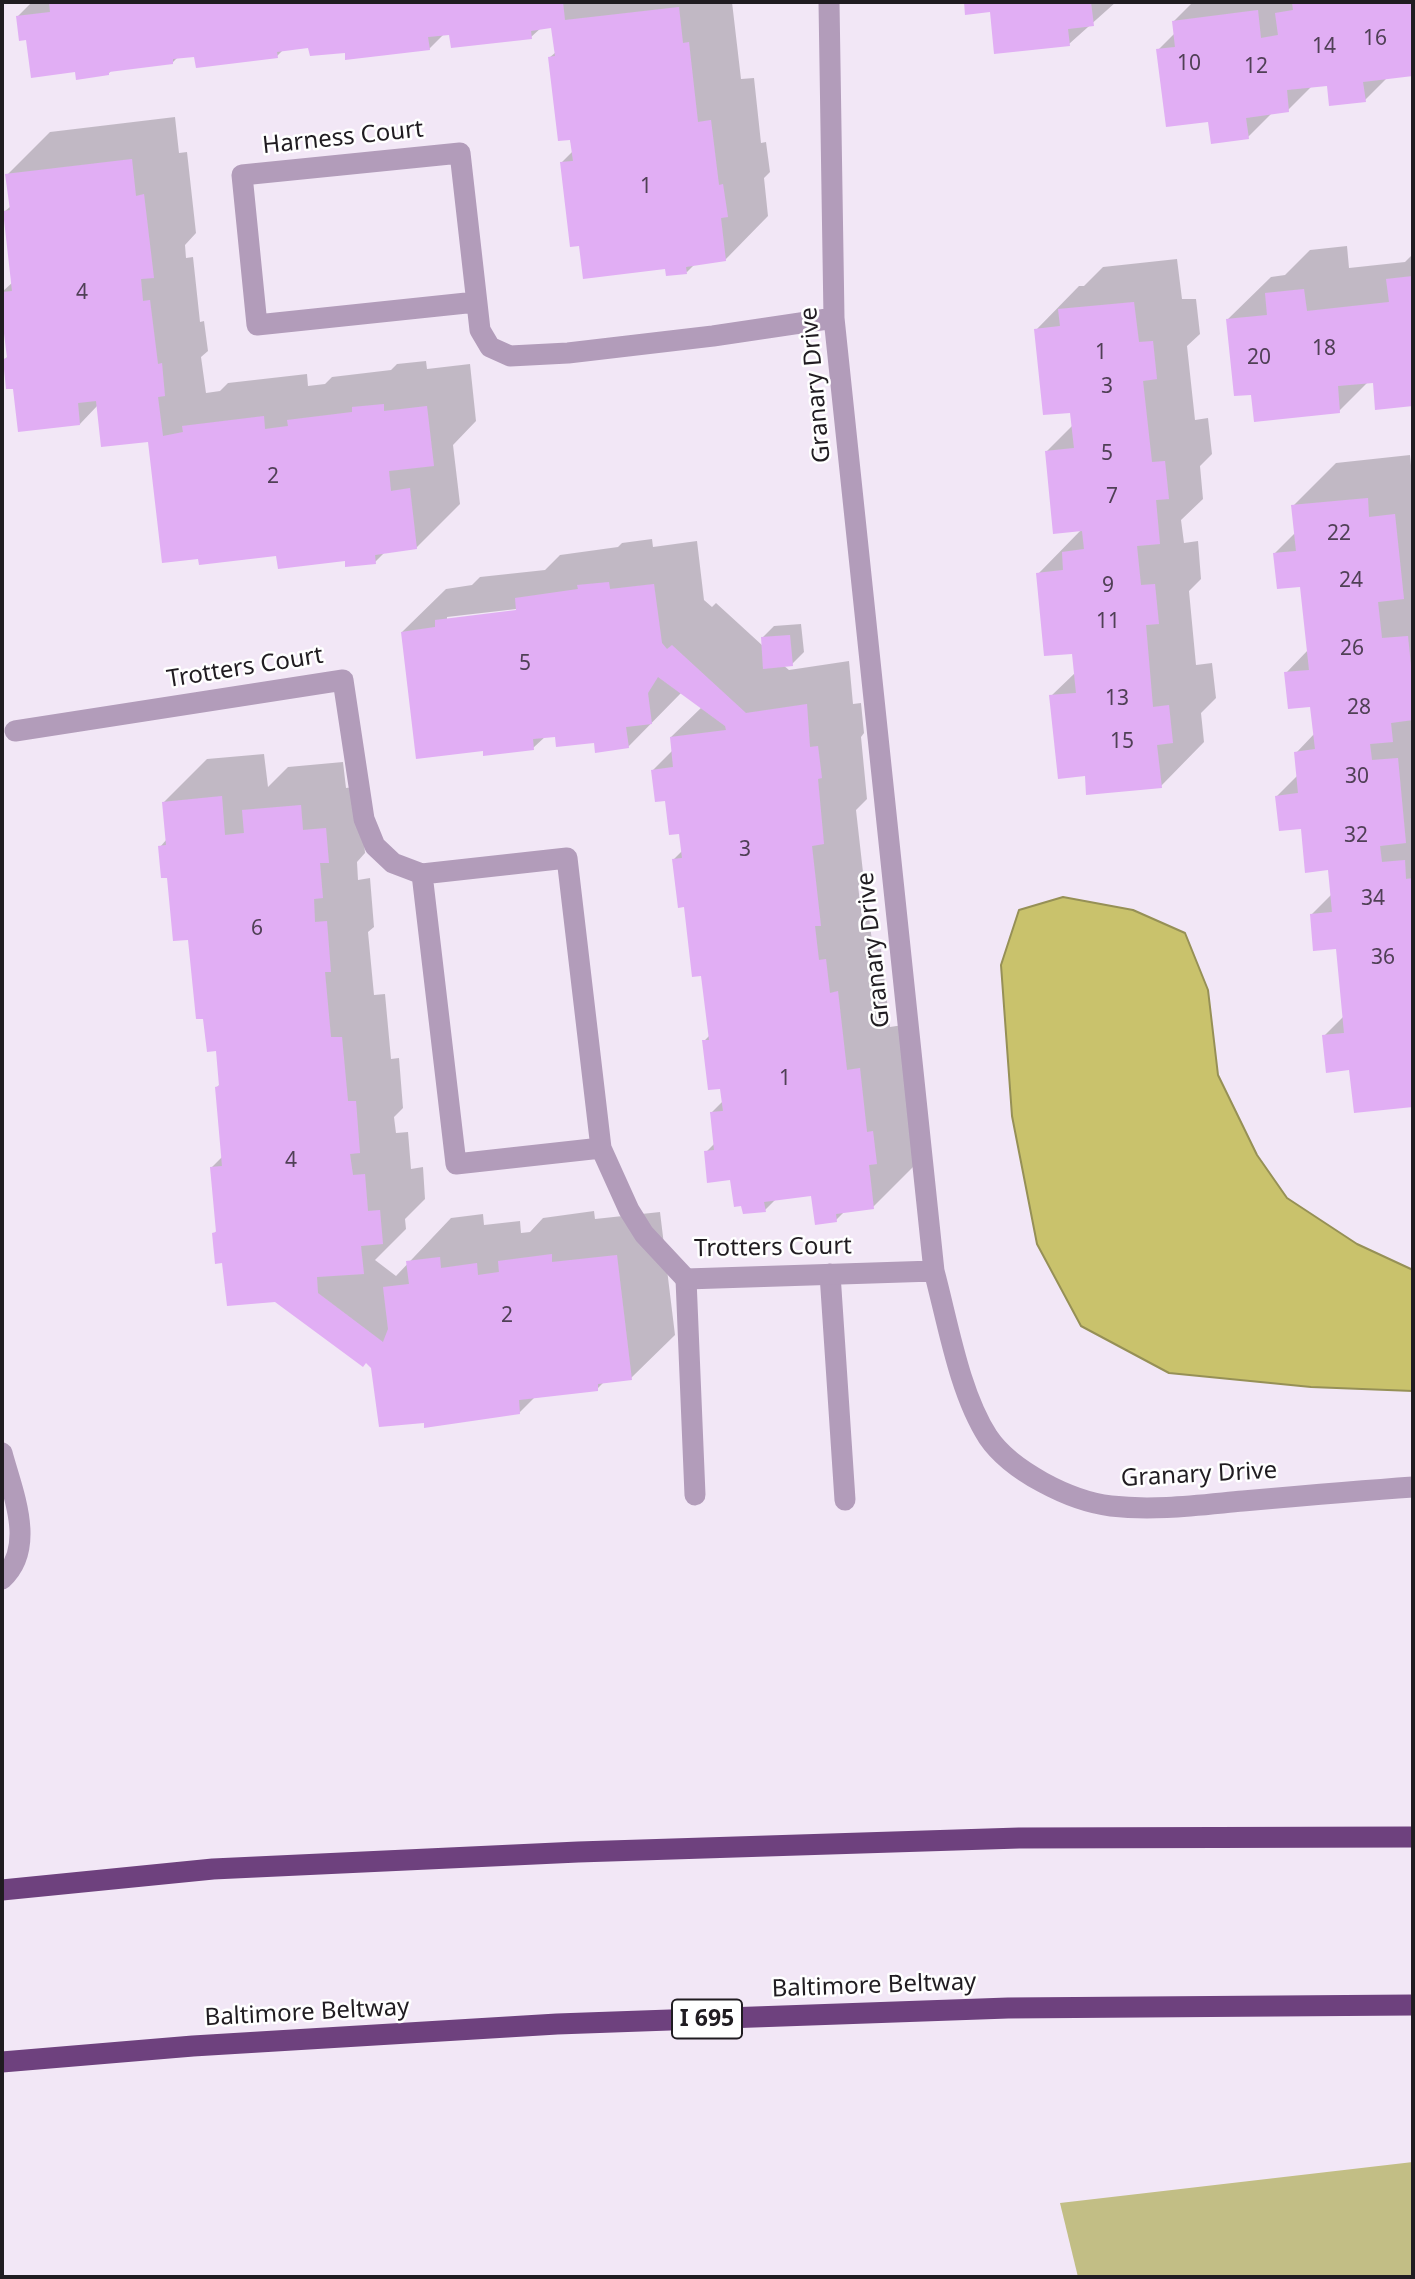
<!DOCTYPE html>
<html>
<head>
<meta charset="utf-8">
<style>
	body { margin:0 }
	#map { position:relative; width:1415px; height:2279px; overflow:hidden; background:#f2e7f6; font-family:"Noto Sans",sans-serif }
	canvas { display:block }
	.frame { position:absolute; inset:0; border:4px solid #201c21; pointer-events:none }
</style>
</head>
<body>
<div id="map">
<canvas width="1415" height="2279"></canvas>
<div class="frame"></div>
</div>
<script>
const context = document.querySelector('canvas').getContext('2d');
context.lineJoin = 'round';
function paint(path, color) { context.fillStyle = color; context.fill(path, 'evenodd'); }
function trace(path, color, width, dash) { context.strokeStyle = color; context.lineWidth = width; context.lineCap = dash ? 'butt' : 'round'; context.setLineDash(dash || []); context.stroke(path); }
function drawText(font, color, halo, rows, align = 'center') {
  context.font = font + ' "Noto Sans",sans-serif'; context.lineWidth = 5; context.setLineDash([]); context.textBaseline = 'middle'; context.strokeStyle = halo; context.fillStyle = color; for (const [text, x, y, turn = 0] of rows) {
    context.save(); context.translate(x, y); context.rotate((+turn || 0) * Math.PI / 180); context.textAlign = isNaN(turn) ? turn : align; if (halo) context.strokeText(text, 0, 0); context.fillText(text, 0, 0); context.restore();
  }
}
const green = new Path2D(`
	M1413 2162V2277H1078L1060 2203Z`);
const water = new Path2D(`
	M1063 897 1133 910 1185 933 1208 990 1218 1075 1257 1155 1287 1198 1357 1244 1413 1270V1391L1311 1387 1169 1373 1081 1326 1037 1244 1012 1116 1001 965 1019 910Z`);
const shadow = new Path2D(`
	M32 2H732L741 79 754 78 761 143 766 142 770 172 764 178 768 216 725 260 695 264 687 272 581 244 562 162 573 151 549 58 556 52 552 26 541 28 531 37 444 34 429 49 346 51 310 46 284 49 277 56 196 55 178 57 172 63 112 70 108 74 77 70 28 38 18 16Z
	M966 2H1116L1069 44 991 10 967 13Z
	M1193 2H1413V74L1388 77 1365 100 1328 84 1313 85 1288 110 1273 112 1248 137 1210 120 1158 50 1175 33 1174 21Z
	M175 117 179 153 187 152 196 233 185 245 186 258 193 257 200 322 204 321 208 351 201 357 206 393 220 391 228 383 307 374 308 386 325 384 332 377 391 370 397 364 426 361 427 369 470 364 476 421 453 445 460 504 416 548 385 552 375 562 278 554 150 440 98 405 80 424 15 387 5 359 8 356 2 302V292L13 282 4 212 11 206 7 175 50 132Z
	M1347 246 1349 268 1405 262 1413 254V404L1377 408 1374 381H1369L1339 411 1252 393 1227 320 1271 277 1285 275 1310 250Z
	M1177 259 1182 299H1196L1200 334 1187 346 1195 420 1208 418 1212 454 1200 466 1203 499 1181 520 1184 543 1198 541 1201 579 1189 591 1196 665 1212 663 1216 698 1201 713 1204 742 1161 786 1086 774 1051 696 1076 672 1074 652 1038 574 1082 529 1047 451 1073 425 1071 411 1036 330 1079 286H1084L1103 267Z
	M1410 455 1412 475H1413V1105L1355 1111 1351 1068 1324 1036 1344 1016 1338 947 1311 915 1332 894 1330 868 1302 827 1277 796 1298 775 1296 753 1315 733 1312 705 1286 673 1308 650 1302 585 1275 553 1295 533 1293 506 1336 463Z
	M652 539 653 547 697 541 704 600 712 607 716 603 763 646 762 638 774 626 801 624 804 652 792 664 783 665 789 670 849 661 853 704 861 703 864 733 861 737 867 799 856 810 864 881 858 886 862 917 869 916 873 950 881 949 890 1027 903 1025 916 1164 873 1207 845 1211 836 1220 813 1194 776 1199 765 1210 706 1152 715 1143 711 1113 723 1101 721 1087 704 1041 710 1035 703 974 674 859 683 850 681 832 653 770 673 750 671 737 702 707 682 692 628 747 556 735 546 736 533 748 484 749 402 632 446 589 472 585 480 577 545 570 560 555 618 547 622 543ZM525 608V611L447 620V617Z
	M264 754 268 787 288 767 343 762 346 788 369 785 363 827 365 853 357 862 358 880 370 878 374 927 368 932 374 995 385 994 391 1059 399 1058 403 1108 394 1117 396 1133 408 1132 411 1169 423 1167 425 1199 405 1219 406 1229 375 1260 396 1276 451 1218 483 1214 484 1225 520 1221 521 1233 530 1232 543 1218 594 1211 595 1219 660 1212 675 1335 631 1378 605 1381 597 1389 536 1396 519 1413 425 1421 373 1367 224 1262 214 1234 217 1230 212 1167 223 1156 217 1087 220 1084 217 1049 190 938 160 847 167 839 164 802 207 759Z`);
const building = new Path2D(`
	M49 2H563L565 20 679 7 683 43 689 42 698 122 711 120 719 185 723 184 728 217 721 218 726 261 686 267 687 274 666 276 665 269 583 279 579 246 570 247 560 162 573 161 570 140 558 141 548 57 555 56 551 28 531 31 532 39 451 48 449 35 428 37 430 50 345 60V53L310 56 308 48 277 52 278 58 196 68 194 57 173 59V64L109 72V75L76 80 75 72 31 78 26 40 19 41 16 16 50 12Z
	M964 2H1091L1094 26 1068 29 1070 46 994 54 990 12 965 15Z
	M1292 2H1413V76L1363 82 1366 102 1329 106 1327 86 1287 90 1289 112 1246 118 1249 139 1211 144 1208 122 1166 127 1156 49 1175 47 1172 21 1258 10 1261 38 1278 35 1275 13 1293 10Z
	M132 159 136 196 144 194 154 278 141 279 143 301 150 300 158 364 162 363 165 396 158 397 163 436 183 432 182 426 264 416 265 429 288 426 287 420 352 412V407L384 404V411L427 406 434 466 389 471 391 491 410 488 417 549 375 555 376 564 345 567V561L278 569 276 556 199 565 198 559 162 563 148 442 101 447 96 401 78 403 80 425 18 432 13 389H6L3 359 7 358 2 317V292L12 291 3 211 10 210 5 174Z
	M1413 276V406L1375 410 1373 383 1338 386 1340 413 1254 422 1251 395 1234 396 1226 319 1267 315 1265 293 1304 289 1307 311 1389 302 1386 279Z
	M1134 302 1139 342 1153 341 1157 379 1143 381 1152 462 1165 461 1169 499 1156 500 1160 544 1137 546 1141 585 1155 584 1159 624 1146 625 1153 707 1169 705 1173 743 1157 745 1162 788 1086 795 1085 776 1058 779 1049 695 1076 693 1072 654 1044 656 1036 573 1063 570 1062 552 1084 549 1082 531 1053 534 1045 451 1074 448 1070 413 1043 415 1034 329 1060 326 1058 309Z
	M1368 498 1369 517 1395 514 1404 599 1378 602 1382 638 1408 636 1413 686V720L1391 723 1393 742 1370 744 1372 760 1398 758 1406 843 1380 846 1382 862 1405 860 1406 879 1413 878V1107L1354 1113 1349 1070 1326 1073 1322 1035 1344 1033 1336 949 1313 951 1310 914 1332 912 1328 870 1305 873 1301 829 1279 831 1275 796 1298 793 1294 752 1315 749 1310 707 1288 709 1284 672 1309 670 1300 587 1277 589 1273 553 1296 551 1291 505Z
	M609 582 610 589 654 584 662 643 667 649 672 645 746 713 807 704 810 747 818 746 822 778 818 779 824 844 812 846 821 926H815L819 960 826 959 830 993 838 991 847 1070 860 1068 867 1132 873 1131 877 1164 869 1165 874 1209 836 1214 837 1222 815 1225 811 1196 764 1202 766 1212 743 1214 741 1206 734 1207 730 1180 707 1183 704 1151 714 1150 710 1112 723 1111 720 1089 708 1090 702 1040H709L701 976 692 977 684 907 678 908 672 859 682 858 679 834 669 835 665 801 655 802 651 770 673 767 670 737 726 730 725 726 658 677 648 693 652 724 626 727 629 748 595 753 594 743 556 747 555 737 533 739 534 750 483 756V751L416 759 401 632 435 627V620L516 610 515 598 578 589 577 585Z
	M790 635 793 666 763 669 761 637Z
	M222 796 225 835 244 833 242 810 301 805 303 830 326 828 329 863H320L323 898 314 899 315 922 327 921 331 972H325L331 1037H342L348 1101H356L360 1153 350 1154 353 1175 365 1174 368 1211 380 1210 383 1244 361 1246 364 1274 317 1277 318 1293 383 1342 388 1329 383 1287 409 1284 406 1261 440 1257 441 1268 477 1263 478 1275 499 1272 498 1261 552 1254V1262L617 1255 632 1380 598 1384V1391L519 1400 520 1414 424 1428V1423L379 1427 371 1368 366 1363 363 1367 275 1302 227 1306 222 1263 215 1264 212 1233 216 1232 210 1167 222 1166 215 1087 219 1086 216 1051 207 1052 203 1019H196L188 940 173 941 167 878H161L158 846 166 845 162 802Z`);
const lane = new Path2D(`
	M830 1274 845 1500
	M686 1279 695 1495`);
const street = new Path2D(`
	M829 2 834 318 934 1271C948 1323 959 1392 988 1437 1011 1471 1070 1501 1111 1506 1155 1511 1199 1505 1243 1501 1300 1496 1357 1491 1413 1487
	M476 302 257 325 242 175 460 153 480 330 490 347 510 356 568 353 713 336 834 318
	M15 731 343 680 364 819 375 846 393 863 422 874
	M601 1148 567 858 422 874 456 1164 601 1148 629 1210 644 1234 686 1279 934 1271
	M2 1453C12 1491 37 1547 2 1579`);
const highway = new Path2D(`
	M2 1890 213 1869 578 1852 1019 1838 1413 1837
	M2 2062 193 2046 557 2024 1008 2008 1413 2005`);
const numberNames = [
	["16",1375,39],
	["14",1324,47],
	["10",1189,64],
	["12",1256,67],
	["1",646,187],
	["4",82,293],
	["18",1324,349],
	["1",1101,353],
	["20",1259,358],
	["3",1107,387],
	["5",1107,454],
	["2",273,477],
	["7",1112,497],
	["22",1339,534],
	["24",1351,581],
	["9",1108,586],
	["11",1108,622],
	["26",1352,649],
	["5",525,664],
	["13",1117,699],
	["28",1359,708],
	["15",1122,742],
	["30",1357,777],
	["32",1356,836],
	["3",745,850],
	["34",1373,899],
	["6",257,929],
	["36",1383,958],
	["1",785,1079],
	["4",291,1161],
	["2",507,1316]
];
const shields = [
	[707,2019,70]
];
const shieldNames = [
	["I 695",707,2019]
];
const streetNames = [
	["Harness Court",343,138,-6],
	["Granary Drive",816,385,-95],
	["Trotters Court",245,668,-9],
	["Granary Drive",874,950,-96],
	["Trotters Court",773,1248,-1],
	["Granary Drive",1199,1475,-3],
	["Baltimore Beltway",874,1986,-2],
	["Baltimore Beltway",307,2013,-3]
];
paint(green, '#c2be85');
paint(water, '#c9c26c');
trace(water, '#969056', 2);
paint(shadow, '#0003');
paint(building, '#e1aef4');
trace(lane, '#b29cba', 21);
trace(street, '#b29cba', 21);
trace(highway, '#6e417e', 21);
drawText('21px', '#504056', null, numberNames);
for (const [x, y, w] of shields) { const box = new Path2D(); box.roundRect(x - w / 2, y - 19.5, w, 39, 5); context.fillStyle = '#fff'; context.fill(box); trace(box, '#201c21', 2); }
drawText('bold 23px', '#201c21', null, shieldNames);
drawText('24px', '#201c21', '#fff', streetNames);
</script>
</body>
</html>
